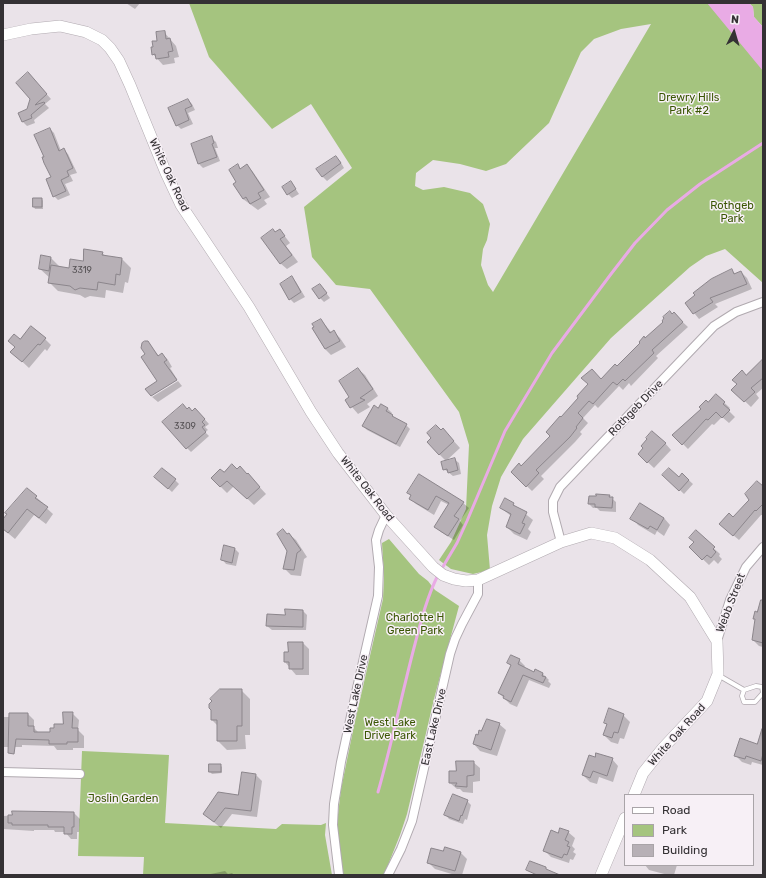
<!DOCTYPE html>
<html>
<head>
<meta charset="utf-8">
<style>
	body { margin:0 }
	#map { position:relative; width:766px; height:878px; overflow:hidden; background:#eae3e9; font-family:Rubik,sans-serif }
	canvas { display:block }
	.frame { position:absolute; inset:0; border:4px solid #343134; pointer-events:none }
	.legend { position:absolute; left:624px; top:794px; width:130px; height:72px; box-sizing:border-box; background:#f7f0f6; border:1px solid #a9a4a8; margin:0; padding:5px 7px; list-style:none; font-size:12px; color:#343134 }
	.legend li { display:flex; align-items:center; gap:8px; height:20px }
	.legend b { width:20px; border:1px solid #a9a4a8 }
	.north { position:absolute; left:714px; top:12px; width:40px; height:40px; -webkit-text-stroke:3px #f7f0f6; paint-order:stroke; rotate:5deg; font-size:11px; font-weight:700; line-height:16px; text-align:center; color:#343134 }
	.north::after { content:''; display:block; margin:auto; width:14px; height:18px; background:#343134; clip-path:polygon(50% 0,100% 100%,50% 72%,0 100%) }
</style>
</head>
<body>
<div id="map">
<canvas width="766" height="878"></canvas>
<div class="frame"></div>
<ul class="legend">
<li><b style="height:5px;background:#fff"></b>Road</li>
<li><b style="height:11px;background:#a5c47f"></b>Park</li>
<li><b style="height:11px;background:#b7b0b6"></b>Building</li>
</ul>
<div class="north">N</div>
</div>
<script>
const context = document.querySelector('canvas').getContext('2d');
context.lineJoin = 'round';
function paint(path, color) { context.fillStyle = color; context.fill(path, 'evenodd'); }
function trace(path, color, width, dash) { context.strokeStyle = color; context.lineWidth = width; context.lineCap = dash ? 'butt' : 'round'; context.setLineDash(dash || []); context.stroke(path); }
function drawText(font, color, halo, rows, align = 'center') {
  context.font = font + ' Rubik,sans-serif'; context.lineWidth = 3; context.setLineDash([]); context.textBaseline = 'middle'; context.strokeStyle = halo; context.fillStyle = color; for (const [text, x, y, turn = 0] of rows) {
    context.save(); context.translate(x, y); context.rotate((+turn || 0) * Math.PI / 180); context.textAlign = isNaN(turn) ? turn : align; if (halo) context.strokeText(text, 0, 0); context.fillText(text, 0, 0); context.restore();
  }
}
const green = new Path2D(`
	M189 3H734L763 55V283L725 249 706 256 690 267 611 338 523 439 501 477 492 506 487 535 490 570 473 574 451 569 439 560 451 542 466 509 469 445 459 412 370 289 336 285 312 257 304 207 352 168 311 104 272 129 209 57ZM651 24 493 292 488 285 481 265 483 249 487 240 490 224 483 204 470 193 444 187 423 190 415 186 416 173 433 160 460 164 486 171 506 164 549 123 581 52 594 39 621 29Z
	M749 3H763V27L754 17 753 7Z
	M389 539 419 574 428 581 435 590 459 606 434 699 407 814 400 835 384 875H343L337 837V823L341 789 354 726 383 599 384 578 382 543Z
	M82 751 169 755 165 823 276 829 282 824 321 825 326 823 325 835 332 875H143L144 857 78 856Z`);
const water = new Path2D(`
	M707 3H749L753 7 754 17 763 27V71Z`);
const shadow = new Path2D(`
	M126 3H140L135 9Z
	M164 32 176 46 179 57 174 58 175 63 163 65 153 54 158 41Z
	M32 78 51 99 45 104 49 108 34 120 35 123 27 126 23 122 19 113 28 110 31 98Z
	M188 100 192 104 195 110 188 113 193 124 181 129 177 125Z
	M50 129 54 133 61 151 64 150 68 154 77 173 70 175 73 181 65 184 70 195 58 200 54 196 52 177Z
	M211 138 216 142 218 148H215L220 161 203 168 199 164 192 145Z
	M340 161 344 168 327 181 322 176Z
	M237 165 241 169 247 165 253 172 270 197 264 200 267 204 258 210 243 199 234 184 237 182Z
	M291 182 299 194 292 198 288 194Z
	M42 199 43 201V209H35L34 207Z
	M280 230 290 243 286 246 298 262 287 269 280 263 276 233Z
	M102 253 107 257 122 259 131 268 128 283 125 282 123 293 106 290 105 298 90 296 85 298 80 295 58 291 49 282 50 278 40 269 42 256 51 258 60 267 70 269Z
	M732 271 736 274 741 272 747 278 752 289 715 304 718 307 699 319 686 303Z
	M292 278 296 282 305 297 294 303 290 299Z
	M320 285 330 298 324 302 320 298Z
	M674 314 688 327 656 356 658 358 631 386 629 383 623 390 619 386 598 408 595 405 583 418 588 423 580 432 582 434 575 442 541 476 544 479 532 491 512 472 522 467 551 436 561 418 601 380 617 367 645 339Z
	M321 320 332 333 334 332 340 338 346 347 331 355 324 348 313 329Z
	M45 339 51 345 47 351 45 349 29 368 12 352 21 341Z
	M147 342 159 356 162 354 168 360 172 367 170 368 177 379 153 394 158 381 147 354Z
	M763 360V388L756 394 759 398 751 407 733 390Z
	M358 369 365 375 378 396 367 404 370 407 358 414 346 400 351 397Z
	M178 381 182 386 158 402 152 397Z
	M716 395 730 408 728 410 735 417 729 423 722 417 714 425 712 424 688 449 674 435Z
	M381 405 388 409 392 413 391 415 396 419 406 425 410 429 400 447 367 430 363 426Z
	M187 410 199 413 209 424 205 427 208 430 205 432 209 436 191 452 187 448Z
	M443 429 460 448 446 461 439 454 441 431Z
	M648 439 665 443 671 450 654 468 639 454 644 448Z
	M454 459 459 463 461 474 453 476 444 469Z
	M237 470 253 480 266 494 254 505 234 486 227 493 212 478Z
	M682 474 693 484 684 494 664 475 679 478Z
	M419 475 463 503 469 508 460 521 463 525 454 540 441 532 436 527 449 505 441 501 434 515 416 504 410 498 412 496 408 492Z
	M175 480 179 484 172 492 160 481Z
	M763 485V515H761L739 540 726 529 733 518Z
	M27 489 36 497 43 503 42 504 53 514 46 524 34 515 15 539 3 529V521Z
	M609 496 616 502V512L600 511 597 508H593L589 504Z
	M513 504 533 520 528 529 531 532 527 540 514 534 507 527 511 516 501 508Z
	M641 504 664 518 670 525 664 536 657 531 655 535 638 525 632 518Z
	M696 532 720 554 719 556 722 559 718 564 714 560 709 565 690 547 695 542Z
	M289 534 296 540 307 557 304 559 301 576 291 575 284 568 288 551V535Z
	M225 546 235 549 239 553 236 566 226 564 222 559Z
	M763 602V647L759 646 753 640 756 620 754 618 759 613Z
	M303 611 307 615 306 630H272L267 626 286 616Z
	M303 643 309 649V675H296L285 662 289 653Z
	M519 660 525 666 524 668 534 673 535 671 543 674 549 680 548 681 551 684 549 688 529 680 517 707 510 704 499 693 512 666 508 663Z
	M241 690 250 699V735H245L246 749 227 750 218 741V726L212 720V710Z
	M72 713 79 720 78 730 84 736V748H73V750H57L54 746 22 745V747H3V717H10L28 714 34 720V728L39 733 51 734 64 725Z
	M623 715 630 722 624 739 620 738 618 744 611 742 604 735 607 725 605 723Z
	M499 724 506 730 497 756 480 751 474 744 479 736Z
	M761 736 763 737V765L752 762 751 765 742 762 735 755 757 745Z
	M612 759 618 766 613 782 599 777 597 784 590 782 583 775Z
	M473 762 480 768V781L473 782V793L463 792 460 789H457L450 783 457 772Z
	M210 765H220L222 767V773L212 774 210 772Z
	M256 775 262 781 257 817 232 814 221 828 211 820 204 814 239 796Z
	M467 801 471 805 467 820 465 819 463 824 449 819 445 814Z
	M74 813 80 819 79 832H77V839H71L65 832H55L54 830H34V831L3 829V816Z
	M568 832 575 838 572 846 575 849 573 852 576 854 573 860 570 859 569 863 551 857 544 850 558 834Z
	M444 852 461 853 467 859 462 875H455L435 869 428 862Z
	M645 865H677L674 875H668L649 870Z
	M225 871 228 874 232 873 234 875H206Z`);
const stream = new Path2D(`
	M441 570 457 543 467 521 505 431 552 353 611 274 635 243 667 210 700 184 763 143
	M378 792C392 743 402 693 415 644 421 621 427 597 438 575`);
const building = new Path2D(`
	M165 31 166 39 170 38 173 51 168 52 169 57 156 59 155 54 152 55 151 47H153L152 41H157L156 32Z
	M28 72 47 94 36 104 35 105 44 102 45 103 31 115 32 118 22 122 18 113 27 109 30 99 16 83Z
	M188 99 192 106 185 109 189 120 176 126 168 108Z
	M50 128 59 151 64 148 73 168 67 171 69 176 61 180 66 191 53 197 46 179 51 177 44 163 42 157H44L34 135Z
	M212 136 214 143 212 144 217 157 198 164 191 144Z
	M336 156 341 163 322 177 316 169Z
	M238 164 240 169 247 164 264 190 258 193 261 198 250 204 246 197 243 199 233 184 236 182 229 170Z
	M291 181 296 189 287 195 282 187Z
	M33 198H42V207H33Z
	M273 229 275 232 280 229 285 236 280 239 292 255 280 264 261 238Z
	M84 249 103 252 102 255 122 258 120 275 116 274 115 285 98 282 97 290 80 288 75 290 70 286 48 283 51 265 69 268 70 259 83 261Z
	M41 255 51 257 49 271 39 269Z
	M732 269 734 274 741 271 747 284 710 298 713 302 693 314 685 303 695 295 693 293 711 279Z
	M292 276 301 292 289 300 280 284Z
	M320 284 327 293 319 299 312 289Z
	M670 311 672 314 674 312 683 322 652 350 654 353 625 381 623 379 617 385 613 382 593 404 589 401 578 413 583 418 576 427 577 428 570 437 536 470 539 473 526 487 511 472 519 463 521 466 550 436 546 432 560 416 561 417 578 398 577 396 588 384 581 378 592 369 601 379 615 364 617 366 640 343 639 342 644 336 645 338 663 322 662 321 664 318 663 317Z
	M321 319 330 333 334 330 340 341 325 349 312 328 314 327 312 324Z
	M31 326 46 338 40 345 38 344 22 362 10 352 15 347 8 341 14 334 20 339Z
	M145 341H148L158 356 162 353 167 360 164 362 177 380 151 396 145 389 157 381 141 357 145 354 141 348 142 343Z
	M763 359V378L751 388 755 392 744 402 731 390 737 384 732 380 742 370 746 375Z
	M358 368 373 389 360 398 365 400 350 408 345 400 349 397 339 381Z
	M716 394 725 402 723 404 730 410 722 418 716 412 708 420 706 419 682 445 672 435 701 409 699 407 706 400 708 402Z
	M183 404 187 409 189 407 192 411 195 408 205 419 202 422 205 425 202 427 206 432 186 449 162 422Z
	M381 404 388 408 386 411 393 415 392 416 407 424 396 444 362 426 374 405 378 408Z
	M436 425 441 430 443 428 454 441 439 455 427 442 431 438 427 433Z
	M652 431 666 443 647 463 638 454 643 448 641 446 647 439 646 438Z
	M455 458 458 470 448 473 447 469 443 470 441 462Z
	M232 464 237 469 240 466 247 474 248 473 260 487 247 499 227 481 220 487 211 478 220 469 224 472Z
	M162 468 176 479 168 489 154 477Z
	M669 468 679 477 682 473 689 480 679 491 662 475Z
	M419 474 464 502 454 516 459 519 448 536 434 527 449 503 436 496 428 510 409 499 411 495 407 493Z
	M757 481 763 486V504L756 511 755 510 733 536 719 524 729 513 733 517 747 502 749 500 745 494Z
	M27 488 37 496 35 498 48 507 39 518 27 509 8 533 3 529V519L7 514 5 513Z
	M596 494 610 495 609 497H613L612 508 595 507V504H588L589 496H596Z
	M505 498 514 503 513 505 527 512 522 523 525 524 520 534 506 527 511 514 500 508Z
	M640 503 664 518 657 530 650 526 648 529 630 519Z
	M283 529 287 534 289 533 301 550 297 553 294 570 283 569 287 551 277 534Z
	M696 530 715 547 713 549 716 552 711 558 707 555 702 560 689 547 694 542 689 538Z
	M224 545 235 548 232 563 221 560Z
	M761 600H763V643L752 640 755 619H753L755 611 757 612Z
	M285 609 303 610V627L266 626 267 614 285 615Z
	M288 642H303V669H289V662H284V652H288Z
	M511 655 520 659 518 664 534 672 535 669 543 673 542 676 546 677 543 683 523 675 511 702 503 698 504 696 498 693 511 665 507 663Z
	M220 689H242V726H237V741H217V720H211V710L209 708V704L212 701 210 699Z
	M609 708 624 714 618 733 614 732 612 738 603 735 607 724 604 723Z
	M63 712H73L72 728H78V742H67V744H49V740L16 739 14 754 8 753 9 713H28V726H34V732H50V728H54V724H63Z
	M487 719 500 723 491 750 473 744 476 734 478 735 479 730 481 731Z
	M762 729 763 754 761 761 746 756 745 759 734 756 740 738 757 744Z
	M596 753 613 758 607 776 593 771 590 778 582 775 589 755 595 757Z
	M456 761H474V775L467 776V787L455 786 457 783H449V771H456Z
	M209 764H221V772H209Z
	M242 772 256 774 251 811 225 808 214 822 203 814 218 792 238 795Z
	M453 794 468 800 462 816 461 815 459 821 444 815Z
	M12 811 74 812V827H72V834H64V827H48V825H12V823H8V815H12Z
	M560 828 569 831 565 840 569 842 567 846 570 847 567 855 564 854 562 858 543 851 551 830 558 833Z
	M445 847 461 852 455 871 427 863 431 848 443 851Z
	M530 861 546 867V869L560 875H537L526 870Z`);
const service = new Path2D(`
	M718 675 744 690 756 686 762 687 763 693 755 702H744L742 696 744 690`);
const minor = new Path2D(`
	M561 542 553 512V501L560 487 714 326 736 312 763 302
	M717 641 730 600 746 567 763 547
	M3 772 80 774
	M339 875 333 825 334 804 341 762 357 688 378 596 379 567 376 540 379 530 386 515
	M388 875 401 849 412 821 450 654 455 639 462 624 478 594V580`);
const tertiary = new Path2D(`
	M3 35 31 29 60 26 86 32 102 40 110 48 119 61 130 85 166 173 181 205 249 307 311 412 338 453 386 515 433 567 443 575 454 579 466 581 478 580 561 542 591 533 615 538 650 560 690 597 717 641 718 674 707 701 663 748 643 773 634 795
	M601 875 625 818`);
const numberNames = [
	["3319",82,270],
	["3309",185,426]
];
const parkNames = [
	["Drewry Hills",689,98],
	["Park #2",689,111],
	["Rothgeb",732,206],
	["Park",732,219],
	["Charlotte H",415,618],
	["Green Park",415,631],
	["West Lake",390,723],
	["Drive Park",390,736],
	["Joslin Garden",123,799]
];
const streetNames = [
	["White Oak Road",169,175,65],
	["Rothgeb Drive",636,408,-46],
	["White Oak Road",367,489,52],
	["Webb Street",731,603,-69],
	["West Lake Drive",356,694,-78],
	["East Lake Drive",434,727,-77],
	["White Oak Road",677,735,-48]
];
paint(green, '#a5c47f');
paint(water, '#e9abe5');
paint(shadow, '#0003');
trace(stream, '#e9abe5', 3);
paint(building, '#b7b0b6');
trace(building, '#8b858b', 1);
trace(service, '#b1aab0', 5.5);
trace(minor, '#b1aab0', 10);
trace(tertiary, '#b1aab0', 12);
trace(service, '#fff', 4);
trace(minor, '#fff', 8);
trace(tertiary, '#fff', 11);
drawText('9px', '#555154', null, numberNames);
drawText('11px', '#3a5603', '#f7f0f6', parkNames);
drawText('11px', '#343134', '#f7f0f6', streetNames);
</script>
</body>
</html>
